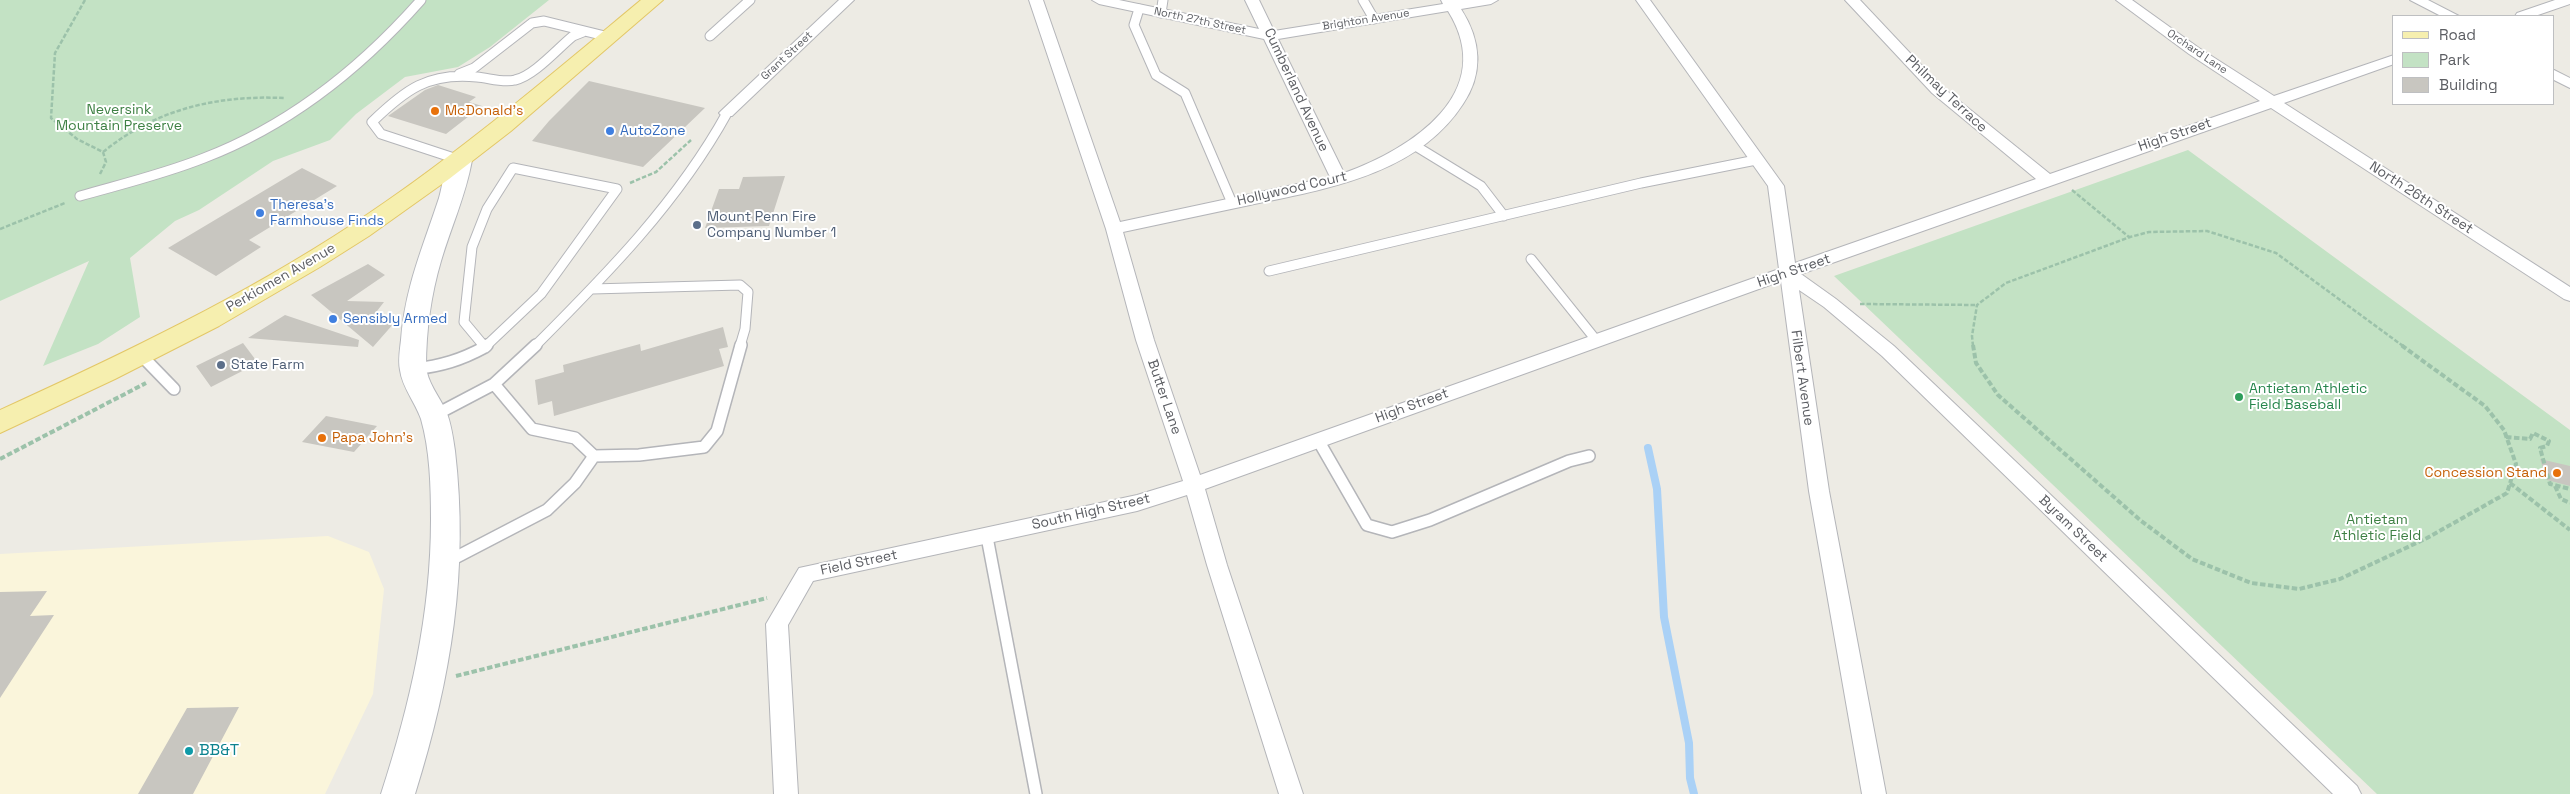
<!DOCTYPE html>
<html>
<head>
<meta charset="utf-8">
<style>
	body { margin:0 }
	#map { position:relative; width:2570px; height:794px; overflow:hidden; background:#edebe4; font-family:"Space Grotesk",sans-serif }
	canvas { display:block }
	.legend { position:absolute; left:2392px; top:15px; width:162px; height:90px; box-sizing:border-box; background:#fff; border:1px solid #bebfc1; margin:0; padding:6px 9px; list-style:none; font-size:15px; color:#5c5e63 }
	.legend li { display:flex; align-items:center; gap:10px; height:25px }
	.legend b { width:25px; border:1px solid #bebfc1 }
</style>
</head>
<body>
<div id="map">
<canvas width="2570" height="794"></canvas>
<ul class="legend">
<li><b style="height:6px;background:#f6efaf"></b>Road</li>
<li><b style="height:14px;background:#c3e2c4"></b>Park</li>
<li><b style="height:14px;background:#c8c6c0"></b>Building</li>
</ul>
</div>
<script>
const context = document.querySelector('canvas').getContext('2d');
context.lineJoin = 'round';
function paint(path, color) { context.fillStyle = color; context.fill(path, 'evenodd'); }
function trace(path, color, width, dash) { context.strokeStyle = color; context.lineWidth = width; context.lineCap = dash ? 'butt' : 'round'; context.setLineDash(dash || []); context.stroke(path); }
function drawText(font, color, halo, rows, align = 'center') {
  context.font = font + ' "Space Grotesk",sans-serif'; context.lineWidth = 4; context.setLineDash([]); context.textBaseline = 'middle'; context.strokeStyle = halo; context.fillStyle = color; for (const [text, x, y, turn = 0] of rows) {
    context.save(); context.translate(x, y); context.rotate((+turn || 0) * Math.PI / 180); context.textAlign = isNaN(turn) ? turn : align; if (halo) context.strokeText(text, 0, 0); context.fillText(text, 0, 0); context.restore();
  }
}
const commercial = new Path2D(`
	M328 536 369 552 384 589 373 694 325 794H0V554Z`);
const green = new Path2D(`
	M0 0H549L490 47 458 67 405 77 356 114 330 140 273 161 199 210 175 221 130 258 140 317 98 344 43 366 89 261 0 301Z
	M2188 150 2570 430V794H2377L1834 276Z`);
const stream = new Path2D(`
	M1648 448 1657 489 1664 617 1689 743 1690 778 1694 794`);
const building = new Path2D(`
	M589 81 705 108 643 167 532 141 549 121Z
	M438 85 476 97 469 102 482 106 446 134 388 116 425 90Z
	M302 168 337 186 249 240 261 247 216 276 168 248Z
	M785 176 769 226 705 228 719 189H739L743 177Z
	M368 264 385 275 347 301 384 302 370 320 395 322 373 347 311 295Z
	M285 315 359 340 358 347 248 338Z
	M723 327 728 347 719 349 724 366 554 416 552 401 538 405 535 380 564 372 563 365 640 344 641 351Z
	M243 343 258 363 211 387 196 366Z
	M326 416 377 426 354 452 302 442Z
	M2540 459 2570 466V486L2547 480Z
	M47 591 30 616 54 615 0 698V592Z
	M239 707 193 794H138L187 708Z`);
const pathFar1 = new Path2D(`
	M85 0 55 53 51 118 77 139 103 152
	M103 152C156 109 217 95 284 98
	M100 174 106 162 103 152
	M630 183 656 172 691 140
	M2072 190 2129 237
	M0 229 65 203
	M1860 304 1977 305
	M1973 346 1972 336 1977 305 2006 283 2130 237 2149 232 2207 231 2276 253 2403 346`);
const path = new Path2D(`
	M1973 345 1976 363 1998 395 2140 520 2192 559 2251 583 2299 589 2340 579 2427 538 2507 493 2516 464 2504 430 2485 406 2401 345
	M2506 437 2530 439 2533 433 2549 441 2547 446 2540 448 2550 484 2570 489
	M0 459 146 383
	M2510 483 2570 530
	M2555 486 2561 499 2570 503
	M456 676 767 598`);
const serviceFar1 = new Path2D(`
	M1363 0 1374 19
	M1139 9 1134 25 1156 75 1185 93 1232 203
	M1161 13 1163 0
	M710 36 750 0
	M459 74 474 68 532 23 544 21 609 37
	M1414 145 1481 186 1504 216
	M460 160 381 134 372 122C405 90 428 72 477 77 489 78 503 83 515 80 534 76 558 48 573 36L583 32
	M80 196C122 184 164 174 204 158 290 125 361 68 421 0
	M1531 259 1596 340
	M1269 271 1641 183 1756 160
	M592 289 740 285 748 292 745 329 740 346
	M484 346 464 322 472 247 487 209 513 168 617 189 541 294 486 346
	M535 346C606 275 678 202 727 113`);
const service = new Path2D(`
	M483 345 485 347
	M485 347 487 345
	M141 355 174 389
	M414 369C441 366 461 360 485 347
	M435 415 494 384 536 345
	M1318 440 1367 525 1392 532 1430 520 1569 461 1589 456
	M594 456 639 455 704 447 717 431 741 345
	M987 537 1036 794
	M449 561 547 510 575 483 594 456 575 438 532 429 494 384`);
const minor = new Path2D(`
	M839 0H854L732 116H722L719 113 722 110Z
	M1029 0H1043L1120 222 1330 177 1264 39 1099 4 1092 0H1119L1259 29 1245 0H1259L1274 31 1443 4 1441 0H1498L1491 4 1461 9C1481 40 1484 73 1463 104 1417 175 1326 189 1250 205 1207 214 1165 223 1123 232L1154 340 1200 475 1779 269 1768 186 1636 0H1650L1784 186 1795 263 2036 179 1932 93 1845 0H1860L1942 87 2050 174 2260 101 2189 54 2116 0H2132L2199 48 2274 96 2394 55V64L2284 103 2570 287V301L2564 299 2271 108 1801 274 1836 299 1894 346 2357 786 2361 794H2333L1882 356 1824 307 1799 290 1829 491 1886 794H1862L1809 491 1781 281 1205 489 1227 565 1303 794H1279L1207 565 1187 495 1137 511 813 581 788 625 798 794H774L766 624 799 568 1137 495 1183 481 1136 340 1106 229ZM1448 11C1499 93 1411 149 1344 173L1278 39Z
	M2410 0H2428L2459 16H2441Z
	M2555 0H2570V4L2535 16H2515L2517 13Z
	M2554 70 2570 78V88L2554 80Z`);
const secondary = new Path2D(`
	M460 153 468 155 472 160C466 195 451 227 441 261 431 295 426 331 426 366 427 382 439 396 446 411 451 423 453 437 455 451 469 571 451 679 415 794H381C410 705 431 614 431 520 431 487 430 450 421 419 415 402 402 387 400 370 398 360 400 349 401 340 405 287 423 247 439 198 443 185 444 166 452 155Z`);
const primary = new Path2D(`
	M641 0H663L511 131 449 179 369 236 320 267 219 326 115 379 0 433V410C121 355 242 297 353 224 455 157 547 78 641 0Z`);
const markers = [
	[435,111,5,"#e8710a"],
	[610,131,5,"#3f7fe0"],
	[260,213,5,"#3f7fe0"],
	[697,225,5,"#5c6f8a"],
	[333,319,5,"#3f7fe0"],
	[221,365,5,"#5c6f8a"],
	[2239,397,5,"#2e9e5b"],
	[322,438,5,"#e8710a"],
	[2557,473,5,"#e8710a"],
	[189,751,5,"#0f9aa8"]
];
const farStreetnames = [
	["Brighton Avenue",1366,20,-9],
	["North 27th Street",1200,21,12],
	["Orchard Lane",2197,52,34],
	["Grant Street",787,56,-43]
];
const streetNames = [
	["Cumberland Avenue",1296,90,65],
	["Philmay Terrace",1946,94,43],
	["High Street",2175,135,-19],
	["Hollywood Court",1292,189,-13],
	["North 26th Street",2421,198,33],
	["High Street",1794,271,-19],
	["Perkiomen Avenue",281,278,-30],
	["Filbert Avenue",1802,378,82],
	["Butter Lane",1164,397,71],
	["High Street",1412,406,-20],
	["South High Street",1091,512,-13],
	["Byram Street",2073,529,44],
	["Field Street",859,563,-12]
];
const parkNames = [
	["Neversink",119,110],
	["Mountain Preserve",119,126],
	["Antietam",2377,520],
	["Athletic Field",2377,536]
];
const foodNames = [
	["McDonald's",445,111],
	["Papa John's",332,438],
	["Concession Stand",2547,473,"right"]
];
const shopNames = [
	["AutoZone",620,131],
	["Theresa's",270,205],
	["Farmhouse Finds",270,221],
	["Sensibly Armed",343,319]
];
const serviceNames = [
	["Mount Penn Fire",707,217],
	["Company Number 1",707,233],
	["State Farm",231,365]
];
const leisureNames = [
	["Antietam Athletic",2249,389],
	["Field Baseball",2249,405]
];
const nearCulturenames = [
	["BB&T",199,751]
];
paint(commercial, '#faf5db');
paint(green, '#c3e2c4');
trace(stream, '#aad1f6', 8);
paint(building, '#c8c6c0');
trace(serviceFar1, '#b4b5b9', 11);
trace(service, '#b4b5b9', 14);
trace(minor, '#b4b5b9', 2);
trace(secondary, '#b5b7bc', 2);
trace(primary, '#e3c767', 2);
trace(pathFar1, '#9cc2aa', 2.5, [4.5, 2]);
trace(path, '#9cc2aa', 4, [5.5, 2.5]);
trace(serviceFar1, '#fff', 9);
trace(service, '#fff', 11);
paint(minor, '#fff');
paint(secondary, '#fff');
paint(primary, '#f6efaf');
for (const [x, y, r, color] of markers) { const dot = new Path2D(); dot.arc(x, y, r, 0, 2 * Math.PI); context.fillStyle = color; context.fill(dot); trace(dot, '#fff', 2); }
drawText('11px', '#5c5e63', '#fff', farStreetnames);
drawText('14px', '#5c5e63', '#fff', streetNames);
drawText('14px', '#3e8044', '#fff', parkNames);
drawText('14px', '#c56008', '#fff', foodNames, 'left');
drawText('14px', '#366cbe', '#fff', shopNames, 'left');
drawText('14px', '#4e5e75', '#fff', serviceNames, 'left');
drawText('14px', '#27864d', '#fff', leisureNames, 'left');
drawText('16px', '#0d838f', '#fff', nearCulturenames, 'left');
</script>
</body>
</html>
